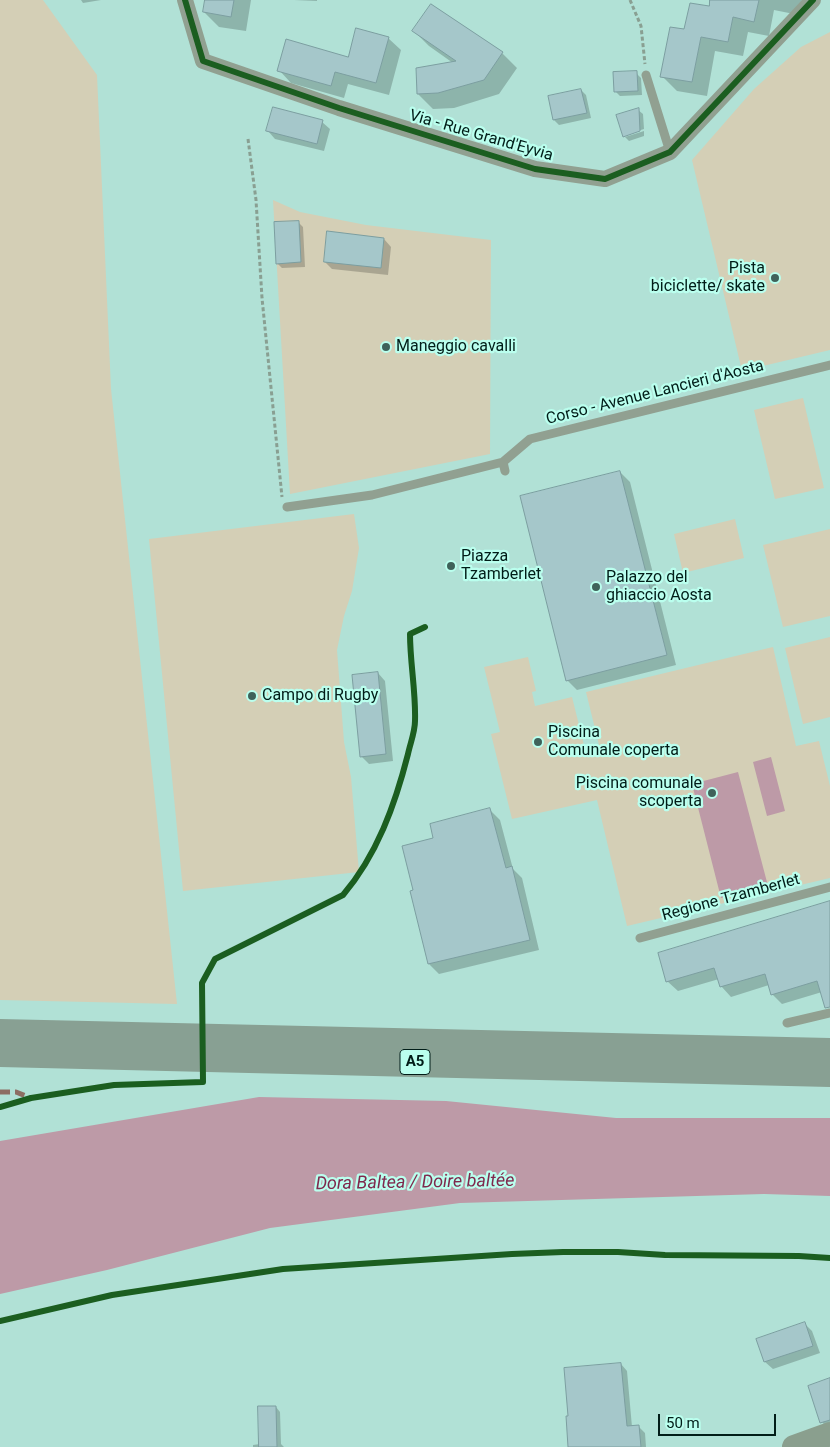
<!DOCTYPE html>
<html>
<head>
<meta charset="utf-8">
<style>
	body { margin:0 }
	#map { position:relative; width:830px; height:1447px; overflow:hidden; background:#b1e1d6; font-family:Roboto,sans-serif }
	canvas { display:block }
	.scale { position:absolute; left:658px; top:1414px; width:118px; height:22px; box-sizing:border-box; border:2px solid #011d18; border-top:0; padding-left:6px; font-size:15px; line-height:18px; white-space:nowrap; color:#011d18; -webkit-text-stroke:4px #baffee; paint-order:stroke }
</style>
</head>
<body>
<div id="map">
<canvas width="830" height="1447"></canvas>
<div class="scale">50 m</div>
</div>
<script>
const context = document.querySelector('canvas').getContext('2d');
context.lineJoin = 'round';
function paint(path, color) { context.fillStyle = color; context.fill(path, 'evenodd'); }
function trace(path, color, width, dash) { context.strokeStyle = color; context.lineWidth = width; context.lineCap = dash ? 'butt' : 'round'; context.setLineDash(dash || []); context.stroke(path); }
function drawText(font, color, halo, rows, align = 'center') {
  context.font = font + ' Roboto,sans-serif'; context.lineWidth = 4.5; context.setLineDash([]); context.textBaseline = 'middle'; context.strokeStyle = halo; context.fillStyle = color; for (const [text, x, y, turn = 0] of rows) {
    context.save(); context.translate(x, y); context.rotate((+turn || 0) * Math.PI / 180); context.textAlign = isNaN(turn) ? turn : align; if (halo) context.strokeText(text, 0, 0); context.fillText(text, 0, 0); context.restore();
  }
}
const green = new Path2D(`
	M0 0H43L97 75 111 389 177 1004 0 1000Z
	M830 32V350L742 371 692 160 754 89 801 47Z
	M273 200 300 212 366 225 491 240 490 454 290 494Z
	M803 398 824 488 775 499 754 410Z
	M354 514 359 548 352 591 344 616 337 650 344 742 351 777 359 872 183 891 149 539Z
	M735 519 744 558 683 573 674 534Z
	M830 529V616L783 627 763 545Z
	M830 637V717L803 724 785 648Z
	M773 647 796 746 819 741 830 786V878L627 926 597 800 512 819 491 734 500 732 484 667 528 657 536 691 532 692 535 706 572 697 585 749 599 745 586 692Z`);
const water = new Path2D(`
	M771 757 785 811 767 816 753 762Z
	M738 772 768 886 721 898 692 784Z
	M259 1097 446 1101 616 1118H830V1196L764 1194 460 1203 270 1228 107 1270 0 1294V1141Z`);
const shadow = new Path2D(`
	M81 0H101L83 3Z
	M206 0H251L246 31 219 27 204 12Z
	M294 0H317V1Z
	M711 0H802L799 15 774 10 769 36 748 32 743 56 715 51 707 96 677 91 662 76 685 31 710 8Z
	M414 31 502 53 517 68 499 94 454 108 433 109 418 94 453 63 429 46Z
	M388 38 401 50 389 95 348 84 344 98 291 83 279 70 349 59Z
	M636 73 641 78 642 95 620 96 615 91Z
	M581 90 586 95 591 118 559 125 554 120 549 97Z
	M638 110 643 114 644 129 625 135V137L624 136Z
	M322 122 330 129 324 151 275 139 268 131Z
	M644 131V136L629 141 625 137Z
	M298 222 303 227 305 267 282 268 277 263Z
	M384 239 391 247 388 275 332 269 325 262Z
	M620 472 630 482 676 665 577 690 567 680Z
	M378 673 385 681 393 761 369 764 361 756Z
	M490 810 500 820 513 869 522 878 539 950 439 974 429 964 435 839Z
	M830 902V1000L822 992 782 1004 772 994 769 985 731 997 721 986 719 979 678 991 667 981Z
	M805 1324 812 1331 820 1353 773 1369 765 1362 758 1340Z
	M621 1364 627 1371 632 1427 638 1426 645 1433 646 1447H570L569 1417Z
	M830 1380V1429L829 1430 822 1422Z
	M276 1407 280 1412 281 1444 284 1447H253V1445L260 1444Z`);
const building = new Path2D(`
	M205 0H234L231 17 203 12Z
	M710 0H759L754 22 733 17 728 42 701 37 692 82 660 77 670 27 684 29 690 3 709 6Z
	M431 4 503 52 484 80 438 93 417 94 416 68 456 61 412 31Z
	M356 28 389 37 376 83 335 72 331 86 277 71 286 39 348 57Z
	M637 71 638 91 614 92 613 72Z
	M581 89 587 113 553 120 548 96Z
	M273 107 323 120 317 144 266 131Z
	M639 108 640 131 623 137 616 115Z
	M299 221 301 262 276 264 274 222Z
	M327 231 384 238 381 268 324 262Z
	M620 471 667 655 566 681 520 496Z
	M378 672 386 754 360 757 352 675Z
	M490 808 506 868 512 866 530 940 428 964 410 891 413 890 402 846 433 838 430 824Z
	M830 901V1007L825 1008 817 981 771 995 765 974 720 987 714 968 666 982 658 953Z
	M805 1322 813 1346 764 1362 756 1339Z
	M621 1363 627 1426 639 1425 641 1447H568L566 1416H568L564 1368Z
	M830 1378V1420L820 1423 808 1386Z
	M258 1406H276L277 1447H259Z`);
const path = new Path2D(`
	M630 0 641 26 645 64
	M248 139 256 200 262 298 282 497`);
const service = new Path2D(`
	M646 75 670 152
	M505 471 503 462 530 439 830 365
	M287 507 372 495 503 462
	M640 938 830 887
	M787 1023 830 1013`);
const minor = new Path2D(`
	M185 0 203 61 339 108 535 169 605 179 670 152 813 0`);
const secondary = new Path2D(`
	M794 1447 830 1434`);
const motorway = new Path2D(`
	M0 1033 830 1052
	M0 1053 830 1073`);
const quiet = new Path2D(`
	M0 1092H16L31 1098`);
const cycleway = new Path2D(`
	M185 0 203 61 339 108 535 169 605 179 670 152 813 0
	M0 1107 31 1098 114 1085 203 1082 202 983 215 959 343 895C377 855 395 805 408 754 410 744 415 732 415 721 416 692 410 663 410 634L425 627
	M0 1321 112 1295 283 1269 344 1265 512 1254 563 1252H618L665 1255 799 1256 830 1258`);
const markers = [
	[775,278,5,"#3f625a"],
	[386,347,5,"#3f625a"],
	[451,566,5,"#3f625a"],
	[596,587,5,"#3f625a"],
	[252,696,5,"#3f625a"],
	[538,742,5,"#3f625a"],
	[712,793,5,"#3f625a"]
];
const shields = [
	[415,1062,30]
];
const shieldNames = [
	["A5",415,1062]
];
const streetNames = [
	["Via - Rue Grand'Eyvia",481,136,16],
	["Corso - Avenue Lancieri d'Aosta",655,393,-14],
	["Regione Tzamberlet",731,898,-15]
];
const poiNames = [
	["Pista",765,269,"right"],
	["biciclette/ skate",765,287,"right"],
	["Maneggio cavalli",396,347],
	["Piazza",461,557],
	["Tzamberlet",461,575],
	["Palazzo del",606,578],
	["ghiaccio Aosta",606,596],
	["Campo di Rugby",262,696],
	["Piscina",548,733],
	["Comunale coperta",548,751],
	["Piscina comunale",702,784,"right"],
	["scoperta",702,802,"right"]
];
const waterNames = [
	["Dora Baltea / Doire baltée",415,1183,-1]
];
paint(green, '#d4cfb6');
paint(water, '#bd9aa7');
paint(shadow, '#0003');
paint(building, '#a5c7ca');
trace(building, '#7c9ea0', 1);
trace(path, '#899f92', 3, [4, 2.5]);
trace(service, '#91a091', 9);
trace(minor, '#91a091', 16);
trace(secondary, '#8a9f8e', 24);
trace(motorway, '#88a093', 28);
trace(quiet, '#8d6e63', 5, [10, 5]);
trace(cycleway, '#1b5e20', 6);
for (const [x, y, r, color] of markers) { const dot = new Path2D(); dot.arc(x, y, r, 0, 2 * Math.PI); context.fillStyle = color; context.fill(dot); trace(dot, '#baffee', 2); }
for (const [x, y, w] of shields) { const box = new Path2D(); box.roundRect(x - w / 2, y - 12.5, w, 25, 4); context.fillStyle = '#baffee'; context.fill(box); trace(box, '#011d18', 1); }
drawText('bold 15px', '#011d18', null, shieldNames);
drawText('16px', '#011d18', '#baffee', streetNames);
drawText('16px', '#011d18', '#baffee', poiNames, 'left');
drawText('italic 18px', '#7f294d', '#baffee', waterNames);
</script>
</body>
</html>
